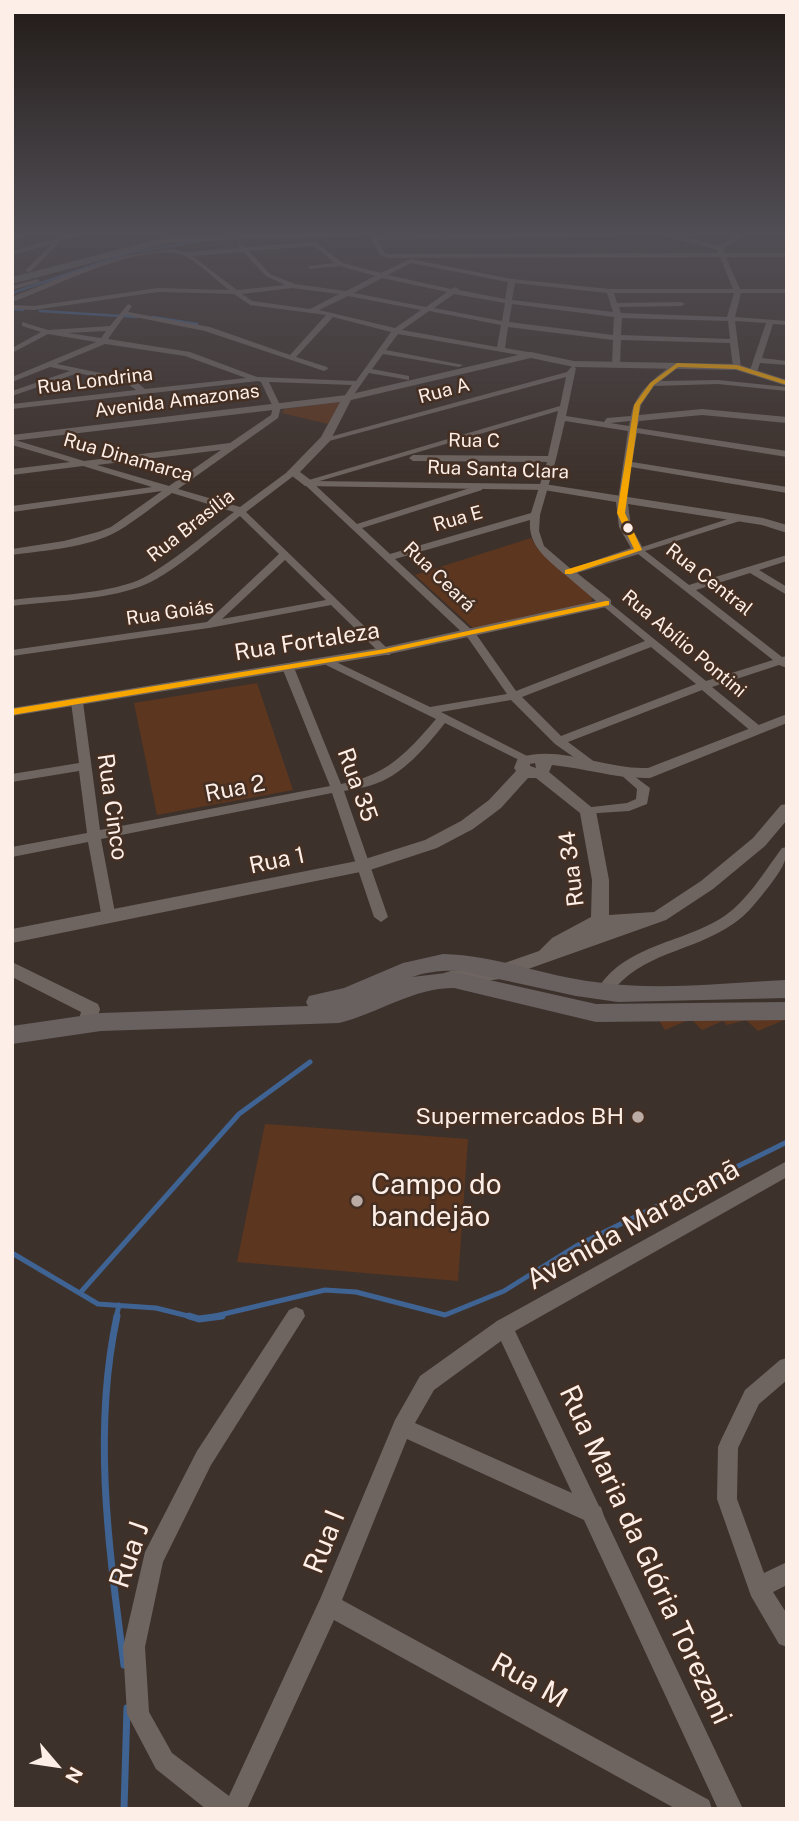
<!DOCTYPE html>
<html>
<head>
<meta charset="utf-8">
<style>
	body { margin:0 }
	#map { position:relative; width:799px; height:1821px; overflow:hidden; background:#3d312b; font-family:"Public Sans",sans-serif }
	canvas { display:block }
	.frame { position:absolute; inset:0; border:14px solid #fdefe7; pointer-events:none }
	.north { position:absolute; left:21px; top:1730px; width:70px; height:70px; -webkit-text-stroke:5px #452f23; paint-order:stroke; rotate:119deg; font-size:19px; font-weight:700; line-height:28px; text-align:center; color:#fdefe7 }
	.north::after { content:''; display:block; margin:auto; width:24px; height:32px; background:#fdefe7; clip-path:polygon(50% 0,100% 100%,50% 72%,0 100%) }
</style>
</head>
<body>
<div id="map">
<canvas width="799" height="1821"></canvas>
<div class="frame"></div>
<div class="north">N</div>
</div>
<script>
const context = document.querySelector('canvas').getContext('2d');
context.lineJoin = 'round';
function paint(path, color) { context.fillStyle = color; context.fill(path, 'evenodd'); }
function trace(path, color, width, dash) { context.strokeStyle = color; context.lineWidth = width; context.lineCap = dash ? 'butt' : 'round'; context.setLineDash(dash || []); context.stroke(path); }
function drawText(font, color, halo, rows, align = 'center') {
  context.font = font + ' "Public Sans",sans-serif'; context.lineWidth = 5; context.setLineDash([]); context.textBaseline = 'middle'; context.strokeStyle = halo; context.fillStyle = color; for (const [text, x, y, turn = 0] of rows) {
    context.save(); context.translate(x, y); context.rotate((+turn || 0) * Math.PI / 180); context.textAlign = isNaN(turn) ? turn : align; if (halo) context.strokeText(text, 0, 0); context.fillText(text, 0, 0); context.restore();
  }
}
const green = new Path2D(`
	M340 402 328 424 282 413 284 409Z
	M531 538 538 549 592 597 591 604 475 630 415 575Z
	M257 683 293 790 157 815 134 703Z
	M787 1017V1022L784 1020 758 1031 746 1020 727 1025 723 1021 702 1030 691 1019 665 1030 658 1019Z
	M265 1124 468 1139 458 1281 237 1262Z`);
const streamFar2 = new Path2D(`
	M381 236 601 234
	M253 238 368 236
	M12 293 129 253 199 241
	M12 309 23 310
	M40 311 137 317
	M153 317 197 324`);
const streamFar1 = new Path2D(`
	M12 1253 98 1304 156 1308 196 1318
	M80 1293 239 1114 310 1062
	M116 1318 119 1305
	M207 1318 325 1290 356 1292 445 1315 504 1291 576 1246 787 1142`);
const stream = new Path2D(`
	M117 1316C92 1432 109 1549 124 1665
	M189 1316 199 1319 222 1316
	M124 1809 127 1708`);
const minor = new Path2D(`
	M26 233H37L12 241V237Z
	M76 233H87L61 241 30 272 25 271 52 244 12 255V251Z
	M368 233H374L376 236 667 233 718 246 739 233H747L723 249 725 253H787V257H726L740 289H787V293H741L735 317 787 321V325L773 324 762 358 787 361V365L760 363 757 372 750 370 766 323 735 321 741 367 737 369 733 367 730 343 621 340 620 365 616 367 612 365 613 340 508 327 505 348 534 353 535 355 531 357 398 334 386 350 463 365 459 367 383 354 372 369 409 376V380L369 373 350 400H347L343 398 352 385 269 382 281 407 278 418 178 489 240 507 290 470H296V474L246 512 390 651V655H382L331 605 209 628 12 656V650L207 622 279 554 240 516C214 536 169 577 139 587 104 600 51 601 12 606V600C51 595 94 595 131 583 160 574 208 531 234 512L172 493C154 505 137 520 118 531 88 548 46 550 12 555V549L64 541 98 532 111 527 162 491 12 512V506L152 487 83 466 12 475V469L70 462 12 445V439L84 461 230 443 271 415 273 407 261 382 258 381 12 409V404L136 390 128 384 78 373 12 396V391L70 371 50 367 12 382V377L96 342 48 334 12 353V348L41 332 22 326V322L48 330 110 326 128 304 132 306 128 312 210 327 290 355 326 315 250 305 234 294 158 292 34 310 12 309V305L34 306 158 288 229 290C217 281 196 260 182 255 141 241 52 288 12 302V297L71 273 125 256 170 249 186 252 239 248 238 246 241 244 246 247 315 242 343 263 381 273 410 259 512 279 610 289H733L720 257 389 258 380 255ZM663 236 716 249 718 253 389 254 385 253 378 240ZM314 246 335 263 310 266 308 269 340 266 375 276 346 291 295 284 270 274 249 251ZM243 252 266 276 285 285 237 290 192 256ZM411 263 508 282 505 299 459 290 456 287 451 289 388 275ZM382 278 447 292 426 307 354 293ZM515 283 607 293 613 312 512 300ZM292 288 339 294 310 309 252 301 242 294ZM614 293H734L727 317 621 313 619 307 681 306 685 304 681 302 617 303ZM454 294 505 303 502 321 434 308ZM348 296 421 310 395 328 319 310ZM512 304 614 317 613 335 509 322ZM429 311 501 325 497 347 402 330ZM125 315 205 331 324 371 328 369 327 367 296 357 333 317 391 332 356 381 257 377 190 352 108 339ZM622 318 728 321 730 339 621 335ZM106 331 101 338 68 333ZM105 344 185 356 246 378 145 389 134 380 57 364ZM221 450 169 486 97 465ZM285 560 326 600 222 619Z
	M38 279 40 282 12 290V286Z
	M674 363 681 365 661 381 718 380 787 387V391L718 384 654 386 641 405 639 415 702 409 787 417V423L702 415 639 421 637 428 787 451V457L637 433 632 462 787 487V493L631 467 626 498 618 500 628 431 565 421 556 459 540 515 539 531 544 546 572 570V574H564C546 558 528 546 530 520L395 559 476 634 516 691 645 641 602 605 601 603 606 600 706 681 773 660 633 550 737 516H743V520L645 551 689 585 787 555V561L759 570 787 587V595L750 573 696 590 782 657 787 656V668L779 665 712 687 760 726 762 729 760 732H752L702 690 568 742 596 763 598 766 596 769 592 770 555 744 511 700 441 712 533 759 531 762H523L445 723C426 747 402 776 372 785 363 788 353 789 344 791L388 917 381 922 374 917 332 793 101 839 116 918 109 923 102 918 88 842 12 857V847L87 833 79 771 12 782V774L79 763 71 702 73 700H81L83 702 100 830 330 786 283 670 285 668 289 667 295 670 341 784C387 775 406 754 436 719L326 665V661H334L430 707 507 694 468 638 302 482 560 406 566 377 329 441 322 439 567 372 572 366 576 368 566 416 604 422 607 418 631 416C635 392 655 378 674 363ZM558 411 548 456 413 455 409 458 413 461 547 462 531 513 390 554 362 528 482 490V486H476L357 524 313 483ZM630 421 629 426 610 423ZM651 647 696 684 561 736 522 697Z
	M626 770 650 788 647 804 629 811 583 814 582 811 583 808 627 803 636 799 637 789 620 774Z
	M787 847C787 863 780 871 770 885 759 899 748 914 733 924 689 954 644 950 608 996H598L596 992C622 945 681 944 723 917 748 900 764 872 782 848Z
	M787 1161V1177L515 1331 599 1506 601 1507 604 1516 743 1809H718L584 1520 407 1439 342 1600 709 1800 712 1809H676L334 1620 247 1809H206L156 1769 127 1714 123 1647 145 1552 197 1451 289 1310 296 1307 303 1310 305 1316 211 1465 163 1562 145 1647 149 1712 172 1753 229 1796 321 1597 395 1420 420 1376 497 1321ZM501 1341 572 1493 415 1423 434 1390Z
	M787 1358V1380L759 1404 738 1448 737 1499 764 1573 787 1562V1585L773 1592 787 1614V1647L779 1644 751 1596 717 1499 718 1447 721 1440 745 1390 780 1360Z`);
const tertiary = new Path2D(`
	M531 352 574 361 737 364 787 380V386L736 370 574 367 531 358 351 400 330 441 300 472 312 481 544 484 763 518 787 525V533L762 525 628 504 631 527 644 550 642 553 577 573 611 600V606L385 655 12 716V708L385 647 596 601 562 572 631 548 619 527 616 502 544 490 305 486 287 472 321 437 340 402 12 441V435L347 395Z
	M787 714V723L650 778C616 779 585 768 552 765L549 772 596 811 609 880V915L654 912 701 881 753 838 781 805 787 804V820L765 846 713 889 666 920 500 979 451 985 444 983 442 978 444 973 451 971 499 965 539 951 552 938 591 917 592 880 580 813 536 778H528L501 808 473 829 437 848 370 870 12 943V929L362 860 425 840 461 821 489 800 516 771 514 768 518 758C560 744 605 770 648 768ZM535 763 536 768 530 766V764Z
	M12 962 98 1004 100 1009 95 1028 88 1030 81 1028 78 1023 81 1012 12 977Z`);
const secondary = new Path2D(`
	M443 954C496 955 543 976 595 982 658 991 723 983 787 980V998L618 1002 576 996 462 971C445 970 429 971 412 977L454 972 596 1004 787 1002V1020L596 1022 454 988C413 988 379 1013 339 1023L101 1031 12 1044V1026L101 1013 308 1006 306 1002 309 996 344 988 403 963Z`);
const primary = new Path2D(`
	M240 233H308L303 236 167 243 12 284V277L167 237Z`);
const bus1 = new Path2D(`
	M677 363 737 365 787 381V385L736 369 678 367 654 385 640 405 625 513 642 550 571 574H565V570L634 549 617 513 634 405 650 383Z
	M606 601H609V605L385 653 12 715V709L385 649Z`);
const markers = [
	[628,528,6,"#fdefe7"],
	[638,1117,7,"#baaca5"],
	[357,1201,7,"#baaca5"]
];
const farStreetnames = [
	["Rua Londrina",95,381,-7],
	["Rua A",444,391,-15],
	["Avenida Amazonas",177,401,-7],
	["Rua C",474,441,1],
	["Rua Dinamarca",128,458,16],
	["Rua Santa Clara",498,470,2],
	["Rua E",458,519,-16],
	["Rua Brasília",191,526,-38],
	["Rua Ceará",439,577,44],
	["Rua Central",709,580,38],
	["Rua Goiás",170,613,-8],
	["Rua Abílio Pontini",684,644,40]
];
const streetNames = [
	["Rua Fortaleza",307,642,-9],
	["Rua 35",357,785,70],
	["Rua 2",235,789,-11],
	["Rua Cinco",112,807,82],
	["Rua 1",277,861,-12],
	["Rua 34",572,869,-97]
];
const poiNames = [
	["Supermercados BH",624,1117]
];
const nearPoinames = [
	["Campo do",371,1185],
	["bandejão",371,1217]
];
const nearStreetnames = [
	["Avenida Maracanã",633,1225,-29],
	["Rua I",325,1542,-68],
	["Rua J",130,1555,-71],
	["Rua Maria da Glória Torezani",645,1555,65],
	["Rua M",529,1681,29]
];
paint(green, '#5d361f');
trace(streamFar2, '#3f6392', 2.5);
trace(streamFar1, '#3f6392', 5);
trace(stream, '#3f6392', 7);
paint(minor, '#6f6560');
paint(tertiary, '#6f6560');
paint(secondary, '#686160');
paint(primary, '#686464');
paint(bus1, '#f7a600');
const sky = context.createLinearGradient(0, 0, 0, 488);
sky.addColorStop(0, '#221b18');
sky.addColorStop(0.48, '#514e55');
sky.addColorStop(1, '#514e5500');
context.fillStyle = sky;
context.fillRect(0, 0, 799, 488);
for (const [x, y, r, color] of markers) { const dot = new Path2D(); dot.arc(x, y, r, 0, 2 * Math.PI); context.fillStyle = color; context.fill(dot); trace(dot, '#452f23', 2.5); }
drawText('19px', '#fdefe7', '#452f23', farStreetnames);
drawText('23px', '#fdefe7', '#452f23', streetNames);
drawText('23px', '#fdefe7', '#452f23', poiNames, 'right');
drawText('28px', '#fdefe7', '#452f23', nearPoinames, 'left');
drawText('28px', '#fdefe7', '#452f23', nearStreetnames);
</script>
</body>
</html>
